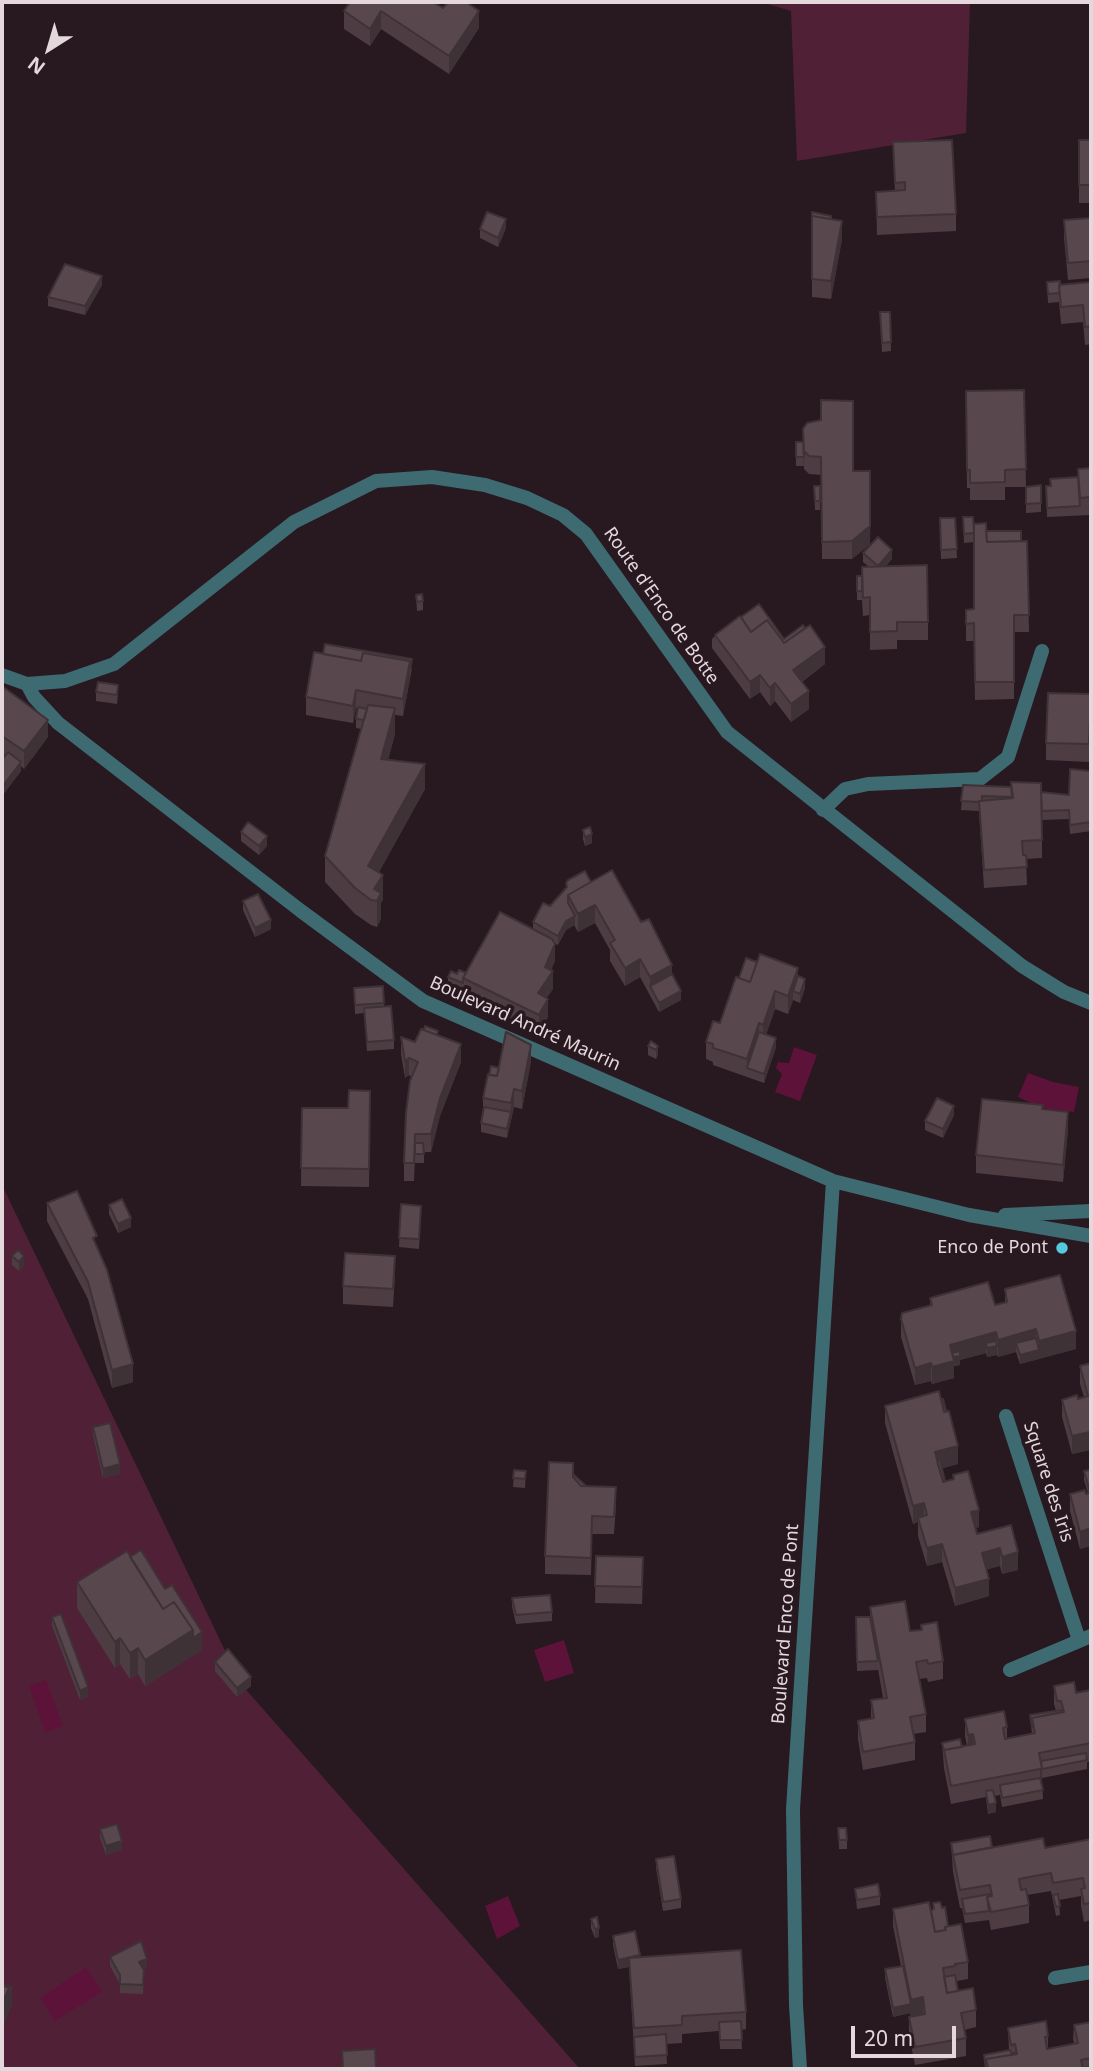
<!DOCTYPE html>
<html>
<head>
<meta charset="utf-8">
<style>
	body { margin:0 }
	#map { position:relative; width:1093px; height:2071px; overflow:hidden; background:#28181f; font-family:"Noto Sans",sans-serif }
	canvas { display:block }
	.frame { position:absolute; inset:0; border:4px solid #e4d8dc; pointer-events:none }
	.north { position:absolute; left:14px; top:14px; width:70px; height:70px; -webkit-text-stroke:5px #28181f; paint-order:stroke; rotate:217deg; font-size:19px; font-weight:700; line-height:28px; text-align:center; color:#e4d8dc }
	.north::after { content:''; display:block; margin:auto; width:24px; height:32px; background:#e4d8dc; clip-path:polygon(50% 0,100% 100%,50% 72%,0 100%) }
	.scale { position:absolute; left:851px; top:2026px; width:105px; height:32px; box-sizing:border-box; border:4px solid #e4d8dc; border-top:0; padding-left:9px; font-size:21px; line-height:24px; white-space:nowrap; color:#e4d8dc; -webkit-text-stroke:5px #28181f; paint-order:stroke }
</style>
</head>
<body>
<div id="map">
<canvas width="1093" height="2071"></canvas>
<div class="frame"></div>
<div class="north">N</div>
<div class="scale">20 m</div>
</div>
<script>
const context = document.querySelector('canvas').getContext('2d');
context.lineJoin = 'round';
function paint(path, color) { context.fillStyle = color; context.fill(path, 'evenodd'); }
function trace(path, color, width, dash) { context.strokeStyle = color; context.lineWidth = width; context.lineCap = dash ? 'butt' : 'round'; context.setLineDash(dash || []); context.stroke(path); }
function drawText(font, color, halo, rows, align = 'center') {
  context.font = font + ' "Noto Sans",sans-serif'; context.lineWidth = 7; context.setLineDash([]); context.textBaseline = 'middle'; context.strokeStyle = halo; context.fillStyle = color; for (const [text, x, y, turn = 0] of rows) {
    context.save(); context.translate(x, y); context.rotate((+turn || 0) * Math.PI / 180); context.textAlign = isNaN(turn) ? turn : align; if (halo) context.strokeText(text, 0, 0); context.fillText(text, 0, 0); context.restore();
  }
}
const green = new Path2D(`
	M761 2H970L966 133 797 161 791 11Z
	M2 1185 241 1684 580 2069H2Z`);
const water = new Path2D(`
	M794 1047 817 1055 800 1101 775 1092 782 1074 776 1068 778 1062 789 1063Z
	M1028 1073 1053 1082 1079 1087 1074 1112 1042 1108 1018 1097Z
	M564 1640 574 1673 545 1682 534 1650Z
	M46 1680 63 1726 45 1732 29 1686Z
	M508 1896 520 1926 497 1939 485 1906Z
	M86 1967 102 1992 55 2021 40 1998Z`);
const minor = new Path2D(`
	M2 675 27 684 65 681 114 664 294 522 376 481 432 477 485 485 527 498 563 515 586 534 727 732 1022 966 1064 992 1091 1003
	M27 684 34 697 58 723 301 911 423 1001 833 1181 969 1215 1091 1236
	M823 810 845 789 868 784 980 779 1008 757 1042 651
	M1005 1215 1091 1211
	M1006 1416 1079 1640
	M1010 1670 1091 1636
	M1055 1978 1091 1972
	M800 2069 796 2005 793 1809 833 1181`);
const wall = new Path2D(`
	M443 8 479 28 449 74 381 29 370 46 344 29V11Z
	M1079 140H1091V203H1079Z
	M893 142 956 214V231L877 235 876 192 895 191Z
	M812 212 831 219 842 239 831 299 812 297Z
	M1091 218V278L1068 280 1064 238V220Z
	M506 228 498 247 480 238V229Z
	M1047 282 1060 285 1091 282V344L1085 345 1083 322 1061 324 1059 302 1048 303Z
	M102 285 85 315 48 306V297Z
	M880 312H890L891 351 882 352Z
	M1024 390 1026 487 1041 485V512L1026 513V487H1005V500H970V488H967L966 391Z
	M803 442 804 466H796V457Z
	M803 447 853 471 870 544 852 559H822L821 475 809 474 804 469Z
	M1091 468V515L1047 517 1046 486H1050V479L1078 478Z
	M814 486H820V510H815Z
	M963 517H973L974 542 964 543Z
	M940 518H955L957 558 941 559Z
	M986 532 1021 541H1027L1029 632H1014V699L975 700 974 641H966V610L974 609Z
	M863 553 892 559 886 566 928 622V640H897V649L870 650V615L863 616 862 600H857V576H862L869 567 863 562Z
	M416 595 423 601V610L417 611Z
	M715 635 784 639 825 664 802 682 809 709 791 722 775 701 770 706 760 692 750 699 712 648V639L715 636Z
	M412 668 403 716 395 715V734L388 760 425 789 379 872 383 900 381 903V919L377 927 371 925 355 914 325 882V856L361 729 356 728V719L358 708H356L353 723 306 715V697Z
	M2 686 48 737 24 769 21 766V771L2 796V760L5 755 2 753Z
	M96 692 118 694 117 704 96 701Z
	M1091 712 1089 762 1046 760V743Z
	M1091 771V831L1070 834 1069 819 1042 820V858L1026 859 1027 885 984 888 979 811 961 810 963 785 1069 795Z
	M583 830 592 843 585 846 583 839Z
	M241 832 267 846 259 855 241 841Z
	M591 882 641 922 672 974 681 1000 659 1012 640 977 625 986 610 961V950L595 923 578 932 574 925 566 930 558 945 555 943V961L551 970 553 989 546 998 548 1017 539 1032 463 996V992L448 986V977L457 974 466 973 533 929V922L550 906 566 888V883Z
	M243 901 271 929 255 937 243 910Z
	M798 976 805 988 800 1003 793 1000 788 1014 775 1009 766 1035 776 1047 764 1083 713 1065V1062L706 1059V1042L720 1023 739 978Z
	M383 986 384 1006 394 1040V1049L367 1051 364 1013 355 1014 354 988Z
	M438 1036 461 1062 440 1116 431 1152H424V1163H415V1158L414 1181H404V1163L412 1077 409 1075 405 1078 401 1054V1037L415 1042Z
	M651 1041 658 1055 656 1059 648 1055V1046Z
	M531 1062 522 1109 514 1107 507 1138 481 1132V1123L483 1110V1098L489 1075 499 1068Z
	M370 1091 369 1187 301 1186 302 1108H348Z
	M1043 1110 1068 1130 1063 1182 976 1173V1155Z
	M954 1115 943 1138 925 1130V1121Z
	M47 1203 97 1246 133 1382 112 1388 88 1299 47 1221Z
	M401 1204 421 1215 419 1249 399 1247Z
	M109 1205 131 1227 118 1233 109 1214Z
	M12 1256 24 1265 19 1271 12 1265Z
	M395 1274 393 1307 343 1304V1286Z
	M1005 1289 1076 1349 1020 1364 1016 1352 998 1357 997 1355 987 1357 986 1353 960 1360V1365L954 1366V1378L932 1384 931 1381 915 1385 901 1337V1319L930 1305V1298L995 1305 1005 1302Z
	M1091 1363V1451L1090 1450 1072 1454 1062 1417V1400L1084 1397 1080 1384V1366Z
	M885 1406 958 1464 942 1468 945 1481 953 1479V1475L979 1527 976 1528 977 1534 1011 1525 1018 1570 1002 1574 1000 1566 987 1569 989 1596 955 1606 942 1562 927 1566 918 1536V1522L913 1524 885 1423Z
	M93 1427 120 1474 103 1478 93 1436Z
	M1091 1460V1546L1080 1549 1070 1511V1494L1088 1493 1084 1480V1471L1090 1470V1461Z
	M514 1470 526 1471 525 1488 513 1487Z
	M573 1474 586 1486 616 1505 614 1534H592L591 1575 545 1574V1556Z
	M596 1556 643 1575 642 1604 595 1603Z
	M130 1557 202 1650 145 1686 138 1674 130 1679 120 1664 115 1668 77 1608V1582Z
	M512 1598 552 1612V1621L516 1624 512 1607Z
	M870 1607 910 1631 921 1630V1625L943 1661V1679L928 1682 927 1678 919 1679 926 1714V1732L913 1734 915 1742V1760L863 1770 858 1739V1721L871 1719V1700L883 1698 878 1669V1670L857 1671 856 1617H870Z
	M52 1617 88 1696 80 1700 52 1626Z
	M215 1662 251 1686 237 1697 215 1671Z
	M1054 1686 1076 1692 1091 1689V1761L1087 1762V1769L1042 1778 1043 1799 1002 1807 1000 1795 994 1796 996 1812 988 1814 986 1797 951 1804 944 1768 942 1743 962 1747 967 1746 965 1736V1719L1007 1727V1738L1032 1734 1030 1715 1056 1711 1054 1704Z
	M838 1828 847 1840V1849H839Z
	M100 1829 122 1850 106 1855 100 1838Z
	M1091 1839V1920L1084 1922 1081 1906V1896L1059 1900 1060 1915 1056 1916 1051 1891 1027 1895 1029 1905V1923L991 1930 989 1920 965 1923 962 1908H960L953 1872 951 1843 992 1847 1045 1848Z
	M656 1859 681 1899V1908L663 1911 656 1868Z
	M855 1889 880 1896V1905L857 1909Z
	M933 1903 948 1926 968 1962V1979L957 1981 958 1991 976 2010V2027L964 2030 966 2038V2056L915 2065 909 2035V2017H911L910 2013 893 2017 885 1978V1969L901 1966 893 1926V1909L931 1910H933Z
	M591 1919 599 1937 595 1938 591 1928Z
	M613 1936 640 1958 746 2012V2029L741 2030 742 2049H720L719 2031 682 2034V2043L666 2044 667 2064 635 2066 629 1967 618 1969 613 1945Z
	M110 1957 147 1968 144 1969 143 1994 120 1993V1984L110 1966Z
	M1091 2022V2069L985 2068 984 2055 1009 2051 1008 2028 1048 2036V2049L1074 2044 1073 2038 1074 2025Z`);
const shadedWall = new Path2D(`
	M381 11V29L370 46V29Z
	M479 11V28L449 74V56Z
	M506 219V228L498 247V238Z
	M842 221V239L831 299V281Z
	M102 276V285L85 315V306Z
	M871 497 870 544 852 559V541Z
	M892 550V559L878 575V566Z
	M825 647V664L793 688V670Z
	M410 661V679L403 716V699Z
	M760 675V692L750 699V682Z
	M775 683V701L770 706V688Z
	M356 690V708L353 723V706Z
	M809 691V709L791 722V704Z
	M1091 694V712L1089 762V744Z
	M395 708V734L381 785V759Z
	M48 720V737L24 769V751Z
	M21 762V771L2 796V787Z
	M425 764V789L368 892V866Z
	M592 834V843L585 846V837Z
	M267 836V846L259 855V846Z
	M383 875V900L381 903V919L377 927V901L374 889Z
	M595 905V923L578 932V914Z
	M575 916V925L566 930 558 945V936L566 921Z
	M271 920V929L255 937V928Z
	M555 944V961L547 979 553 971V989L538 1011V993L545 967Z
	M640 959V977L625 986V968Z
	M672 965V983L650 986V977Z
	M798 968V985L793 991V1000L788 1014V996Z
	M805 979V988L800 1003V994Z
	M681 991V1000L659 1012V1003Z
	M775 991V1009L763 1043V1025Z
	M548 999V1017L539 1032V1015Z
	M759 1023V1041L747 1068V1059Z
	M776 1038V1047L764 1083V1074Z
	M461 1044V1062L440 1116 431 1152V1134L440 1098Z
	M531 1045V1062L522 1109V1091Z
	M658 1046V1055L656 1059V1050Z
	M409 1058V1075L405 1078V1061Z
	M514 1089V1107L507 1138V1129Z
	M954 1106V1115L943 1138V1129Z
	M1068 1112V1130L1063 1182V1165Z
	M131 1218V1227L118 1233V1224Z
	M24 1256V1265L19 1271V1262Z
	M1036 1329V1347L1016 1343V1352L998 1357V1340Z
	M1076 1331V1349L1020 1364V1355L1039 1350V1341Z
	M996 1332V1346H997V1355L987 1357V1348L986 1343V1353L960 1360V1365L954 1366V1378L932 1384V1367L950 1345Z
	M931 1363V1381L915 1385V1368Z
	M133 1364V1382L112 1388V1370Z
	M1090 1432V1450L1072 1454V1436Z
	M958 1446V1464L937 1470 935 1452Z
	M120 1464V1474L103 1478V1469Z
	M4 1477V1487H2V1478Z
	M924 1503V1520L918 1518V1522L913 1524V1506Z
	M979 1510V1527L971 1530V1512Z
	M1091 1528V1546L1080 1549V1532Z
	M942 1544V1562L927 1566V1548Z
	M1000 1548V1566L982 1571V1553Z
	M1018 1552V1570L1002 1574V1557Z
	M989 1579V1596L955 1606V1588Z
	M193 1630 202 1632V1650L145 1686V1660Z
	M120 1638V1664L115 1668V1642Z
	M138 1648V1674L130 1679V1653Z
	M251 1677V1686L237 1697V1688Z
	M88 1687V1696L80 1700V1691Z
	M973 1734V1751L968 1752V1735Z
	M1042 1768V1786L1040 1787V1769Z
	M996 1803V1812L988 1814V1805Z
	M122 1841V1850L106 1855V1846Z
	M599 1928V1937L595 1938V1929Z
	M640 1955V1964L629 1958V1967L618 1969V1960Z
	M147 1959V1968L139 1971V1962Z
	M9 1988H12V2005L2 2029V2004Z
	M923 1997V2015L911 2017V2000Z
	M911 2004V2013L893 2017V2008Z`);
const building = new Path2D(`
	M350 2H433L443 8 448 2H466L479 11 449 56 381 11 370 29 344 11Z
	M952 140 956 214 877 217 876 192 905 190V182L895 183 893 142Z
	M1079 140H1091V185H1079Z
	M487 212 506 219 498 238 480 229Z
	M812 212 831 216V219L812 216V225Z
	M812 216 842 221 831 281 812 279Z
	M1091 218V261L1068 263 1064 220Z
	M65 264 102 276 85 306 48 297Z
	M1060 281 1059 293 1048 294 1047 282Z
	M1091 282V326L1085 327 1083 305 1061 307 1059 285Z
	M880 312H890L891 342 882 343Z
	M1024 390 1026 469 1005 470V482L970 483V470H967L966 391Z
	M821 400 853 401V471H870V526L852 541 822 542 821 457 809 456 804 451 803 429 807 423 821 420Z
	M796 442H803L804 457H796Z
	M1091 468V497L1080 498 1078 469Z
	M1078 477 1080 506 1047 508 1046 486H1051L1050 479Z
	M1041 485V503L1026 504V487Z
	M814 486H820V501H815Z
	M963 517H973L974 533 964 534Z
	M940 518H955L957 549 941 550Z
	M986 523 987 542 1027 541 1029 615H1014V682H975L974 623 966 624V610L974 609V524Z
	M986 531H1021V541L987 542Z
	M878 537 892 550 878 566 863 553Z
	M927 565 928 622H897V631L870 632V597L863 598 862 567Z
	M857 576H862V591H857Z
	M422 594 423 601 417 602 416 595Z
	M759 604 784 639 803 625 805 628 784 643 767 620 751 632 741 617Z
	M740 616 751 632 767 620 784 643 810 625 825 647 793 670 809 691 791 704 775 683 770 688 760 675 750 682 715 635Z
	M325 644 412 659 410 670V661L363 653 361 661 323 654Z
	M314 652 361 661 363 653 410 661 403 699 356 690 353 706 306 697Z
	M98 682 118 685 117 695 96 692Z
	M2 686 48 720 24 751 2 736Z
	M1048 693 1091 694 1089 744 1046 743Z
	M368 705 395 708 381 759 425 764 368 866 383 875 374 889 381 893 377 901 371 900 355 888 325 856Z
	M358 707 367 709 364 720 356 719Z
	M8 752 21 762 2 787V760Z
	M1070 769 1091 771V822L1070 825 1069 810 1042 811 1041 792 1069 795Z
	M1011 782 1041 783 1042 840 1022 841 1023 855H1026L1027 867 984 870 979 801 1013 798Z
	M963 785 1011 787 1012 797 982 796V801H979V802L961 801Z
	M248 822 267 836 259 846 241 832Z
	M590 827 592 834 585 837 583 830Z
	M612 870 641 922 649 919 672 965 650 977 640 959 625 968 610 943 615 940 595 905 578 914 568 895Z
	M585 871 591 882 568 895V903L575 916 566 921 558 936 533 922 543 903 550 906 567 887 566 883 568 880Z
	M258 894 271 920 255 928 243 901Z
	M500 912 552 939 555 944 545 967 553 971 538 993 548 999 539 1015 463 978Z
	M760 954 798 968 788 996 775 991 763 1025 759 1023 747 1059 713 1048V1044L706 1042 713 1021 720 1023 736 977 750 982Z
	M746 958 757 962 750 982 739 978Z
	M459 970 466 973 463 978V983L448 977 451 971 457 974Z
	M672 974 681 991 659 1003 650 986Z
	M798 976 805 979 800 994 793 991Z
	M383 986 384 1003 355 1005 354 988Z
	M391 1006 394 1040 367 1042 364 1008Z
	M425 1026 438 1031 437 1035 424 1030Z
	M421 1029 461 1044 440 1098 431 1134H415L414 1163H404L406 1113 410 1081 418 1062 409 1058 405 1061 401 1037 415 1042Z
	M506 1032 531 1045 522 1091 514 1089 511 1103 483 1098 488 1074 497 1076Z
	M759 1032 776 1038 764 1074 747 1068Z
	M651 1041 658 1046 656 1050 648 1046Z
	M491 1066 499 1068 497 1076 489 1075Z
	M349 1090 370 1091 369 1169 301 1168 302 1108H348Z
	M937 1098 954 1106 943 1129 925 1121Z
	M982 1099 1043 1105 1042 1109 1068 1112 1063 1165 976 1155Z
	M484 1107 511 1112 507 1129 481 1123Z
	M415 1143H423L424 1154H415Z
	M77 1191 97 1236 93 1238 107 1270 133 1364 112 1370 88 1282 47 1203Z
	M122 1199 131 1218 118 1224 109 1205Z
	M401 1204 421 1206 419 1239 399 1238Z
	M18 1250 24 1256 19 1262 12 1256Z
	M345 1253 395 1256 393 1289 343 1286Z
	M1060 1275 1076 1331 1039 1341 1036 1329 998 1340 996 1332 950 1345 954 1361 932 1367 931 1363 915 1368 901 1319 902 1313 932 1305 930 1298 988 1282 995 1305 1007 1302 1005 1289Z
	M1036 1338 1039 1350 1020 1355 1016 1343Z
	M996 1341 997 1346 987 1348 986 1343Z
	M960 1351V1356L954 1357 952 1353Z
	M1091 1363V1433L1090 1432 1072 1436 1062 1400 1077 1395 1078 1399 1088 1396 1080 1366Z
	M939 1391 944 1412 949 1411 958 1446 935 1452 943 1482 954 1479 953 1475 968 1471 979 1510 971 1512 977 1534 1011 1525 1018 1552 1002 1557 1000 1548 982 1553 989 1579 955 1588 942 1544 927 1548 918 1518 927 1515 924 1503 913 1506 885 1406Z
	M941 1399H943L946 1411 944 1412Z
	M110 1423 120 1464 103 1469 93 1427Z
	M940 1460 945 1481 943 1482 937 1461Z
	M549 1462 573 1463V1477L581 1486 616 1487 614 1517 592 1516 591 1558 545 1556Z
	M514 1470 526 1471 525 1479 513 1478Z
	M1090 1470 1091 1476V1492H1090L1084 1471Z
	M573 1474 586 1486H581L573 1477Z
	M1085 1490 1086 1494 1091 1492V1528L1080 1532 1070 1494Z
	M141 1550 165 1589 172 1585 202 1632 193 1638V1630L174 1602 163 1609 130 1557Z
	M127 1551 163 1609 174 1602 193 1630 145 1660 138 1648 130 1653 120 1638 115 1642 77 1582Z
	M596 1556 643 1557 642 1587 595 1586Z
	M550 1595 552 1612 516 1615 512 1598Z
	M905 1601 910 1631 922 1630 921 1625 937 1622 943 1661 928 1664 927 1660 916 1662 926 1714 910 1717 915 1742 863 1752 858 1721 874 1718 871 1700 887 1698 870 1607Z
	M61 1614 88 1687 80 1691 52 1617Z
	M856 1617H870L878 1661 857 1662Z
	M228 1649 251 1677 237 1688 215 1662Z
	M1074 1682 1076 1693 1091 1690V1743L1039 1753 1042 1768 1040 1769 951 1786 944 1750 975 1744 973 1734 968 1735 965 1719 1004 1711 1007 1727 1003 1728 1005 1739 1035 1733 1032 1718 1064 1712 1061 1701H1057L1054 1686Z
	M1061 1710 1062 1712 1032 1718V1727L1030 1715Z
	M960 1739 962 1747 944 1750 942 1743Z
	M1086 1753 1087 1760 1042 1769 1041 1761Z
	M1040 1778 1043 1790 1002 1798 1000 1785Z
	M993 1790 996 1803 988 1805 986 1791Z
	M117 1824 122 1841 106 1846 100 1829Z
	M838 1828H846L847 1840H839Z
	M990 1836 992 1847 953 1855 951 1843Z
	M1043 1838 1045 1848 1091 1839V1903L1084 1904 1081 1889 1085 1888 1083 1878 1053 1883 1051 1873 1019 1879 1021 1890 1026 1889 1029 1905 991 1912 987 1897 992 1896 990 1885 960 1890 953 1855Z
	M674 1856 681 1899 663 1902 656 1859Z
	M878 1884 880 1896 857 1900 855 1889Z
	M990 1894V1896L987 1897 989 1911 965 1914 962 1899Z
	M1058 1894 1060 1906 1056 1907 1053 1895Z
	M929 1902 935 1932 946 1930 945 1927 961 1924 968 1962 955 1964V1966L943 1968 947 1993 973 1988 976 2010 961 2013 966 2038 915 2047 909 2017 925 2014 923 1997 911 2000 893 1909Z
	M940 1902 942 1908 945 1907 948 1926 945 1927V1930L935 1932 931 1910 934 1909 933 1903Z
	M597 1917 599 1928 595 1929 591 1919Z
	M635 1931 640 1955 618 1960 613 1936Z
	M141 1941 147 1959 139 1962 144 1970 143 1985 120 1984V1975L110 1957Z
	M741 1950 746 2012 682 2016V2025L634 2028 629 1958Z
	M903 1966 911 2004 893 2008 885 1969Z
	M955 1975 958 1991 947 1993 944 1977Z
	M2 1983 12 1988 9 1996V1988L2 1985Z
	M2 1985 9 1988 2 2004Z
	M741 2021 742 2040H720L719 2022Z
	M1046 2021 1048 2036 1045 2037 1047 2049 1078 2043 1074 2025 1091 2022V2058L1081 2060 1083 2069H978L988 2068 986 2059 1017 2054 1015 2044 1011 2045 1008 2028Z
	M666 2034 667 2055 635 2057 634 2037Z
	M375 2049 376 2069H343L342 2051Z
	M1010 2050 1011 2053H1015L1016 2054 986 2059V2068L984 2055Z
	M1091 2067V2069H1083L1082 2068Z`);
const markers = [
	[1062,1248,7,"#54cade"]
];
const streetNames = [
	["Route d'Enco de Botte",661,606,55],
	["Boulevard André Maurin",525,1024,24],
	["Square des Iris",1048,1482,72],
	["Boulevard Enco de Pont",786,1624,-86]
];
const poiNames = [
	["Enco de Pont",1048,1248]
];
paint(green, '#502136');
paint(water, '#5d1239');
trace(minor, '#3e6a72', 14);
paint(wall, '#4d3d43');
paint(shadedWall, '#3e3237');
paint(building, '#59474e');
trace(building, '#3e3237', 2);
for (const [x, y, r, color] of markers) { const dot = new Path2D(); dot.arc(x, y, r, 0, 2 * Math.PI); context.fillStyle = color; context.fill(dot); trace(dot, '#28181f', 2.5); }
drawText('18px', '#e4d8dc', '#28181f', streetNames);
drawText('18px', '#e4d8dc', '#28181f', poiNames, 'right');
</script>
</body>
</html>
